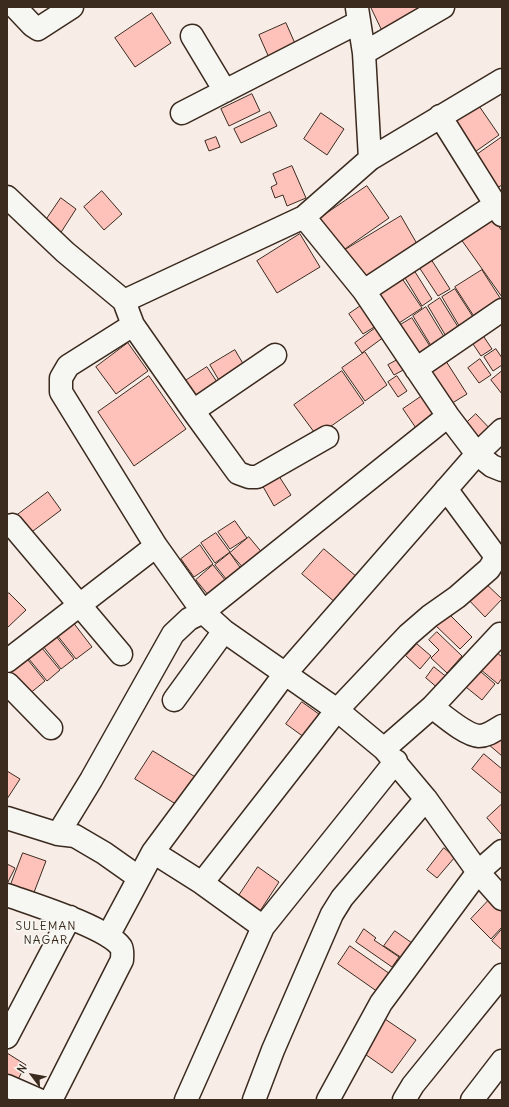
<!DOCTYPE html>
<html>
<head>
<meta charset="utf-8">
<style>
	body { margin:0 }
	#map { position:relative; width:509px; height:1107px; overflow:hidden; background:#f8ece7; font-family:Delius,sans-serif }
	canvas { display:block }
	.frame { position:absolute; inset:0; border:8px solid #3b2a1e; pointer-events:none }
	.north { position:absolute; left:12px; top:1055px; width:40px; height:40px; -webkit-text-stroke:3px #f6f6f2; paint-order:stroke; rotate:302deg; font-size:11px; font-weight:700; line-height:16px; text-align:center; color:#3b2a1e }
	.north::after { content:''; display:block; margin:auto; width:14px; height:18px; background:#3b2a1e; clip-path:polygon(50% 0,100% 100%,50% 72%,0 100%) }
</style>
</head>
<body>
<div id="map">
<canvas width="509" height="1107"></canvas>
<div class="frame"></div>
<div class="north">N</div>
</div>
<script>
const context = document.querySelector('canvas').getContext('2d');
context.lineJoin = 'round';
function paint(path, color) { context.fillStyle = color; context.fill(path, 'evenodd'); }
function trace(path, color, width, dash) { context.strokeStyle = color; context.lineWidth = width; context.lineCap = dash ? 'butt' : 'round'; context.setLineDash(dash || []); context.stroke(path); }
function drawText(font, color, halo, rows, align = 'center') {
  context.font = font + ' Delius,sans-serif'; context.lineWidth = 3.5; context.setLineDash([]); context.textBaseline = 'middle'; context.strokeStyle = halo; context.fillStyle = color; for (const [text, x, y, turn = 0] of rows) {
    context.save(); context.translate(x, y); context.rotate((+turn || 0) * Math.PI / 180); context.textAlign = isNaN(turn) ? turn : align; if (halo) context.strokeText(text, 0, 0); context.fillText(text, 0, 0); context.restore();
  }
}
const building = new Path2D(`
	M371 7H420L423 13 383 32Z
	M152 13 171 43 135 67 115 38Z
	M286 23 297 48 270 60 259 35Z
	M252 94 260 111 229 126 221 109Z
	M477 103 499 135 472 154 450 122Z
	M270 112 277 126 241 143 234 129Z
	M321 113 344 129 327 155 304 139Z
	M216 137 220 147 209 151 205 141Z
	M502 137V185L497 188 475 156Z
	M292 166 306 198 287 206 283 195 275 198 271 187 277 184 273 174Z
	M367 186 389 218 342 251 320 218Z
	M102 191 122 214 104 230 84 207Z
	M61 198 76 209 58 237 42 226Z
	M489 213 502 231V297L458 235Z
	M401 216 420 249 364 282 345 250Z
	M300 234 320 267 277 293 257 261Z
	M429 256 450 289 438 296 417 264Z
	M412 267 432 299 422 306 402 273Z
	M482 270 502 301 477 321 455 287Z
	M401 277 422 308 396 325 375 294Z
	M455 289 475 320 461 329 442 297Z
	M440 298 460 330 447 338 428 306Z
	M362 305 376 326 363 334 349 314Z
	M426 307 446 340 433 349 413 316Z
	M412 318 433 351 417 361 397 327Z
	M377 327 384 337 362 353 355 343Z
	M482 334 492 349 481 356 471 341Z
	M128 343 148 371 116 394 96 367Z
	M496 349 502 358V365L493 371 484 357Z
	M235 350 245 367 220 382 210 365Z
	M365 352 387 385 365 401 342 368Z
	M444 358 467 394 449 405 426 369Z
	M399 359 405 369 394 375 388 365Z
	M480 359 491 375 479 383 468 368Z
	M207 367 217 382 192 398 182 383Z
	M342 371 364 403 317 436 294 405Z
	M502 371V394L491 380Z
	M149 376 186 429 134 466 98 412Z
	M397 376 407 391 398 397 388 382Z
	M422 396 437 418 418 431 403 409Z
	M476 414 494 433 481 446 462 427Z
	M277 473 291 495 274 506 261 483Z
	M48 492 61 510 29 534 16 516Z
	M235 521 247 538 230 549 218 532Z
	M216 533 230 552 215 563 201 543Z
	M249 537 264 555 246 571 230 553Z
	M200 545 213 564 194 577 181 559Z
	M324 549 357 577 336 603 302 574Z
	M230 553 244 573 230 584 215 565Z
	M213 565 230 586 213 601 196 580Z
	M482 580 502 599 485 617 466 597Z
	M9 593 26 610 7 628V595Z
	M446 611 472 637 460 649 433 623Z
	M69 617 92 647 76 659 53 630Z
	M52 631 74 659 61 669 39 641Z
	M437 632 462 656 447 673 431 658 439 650 429 640Z
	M37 642 60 670 47 681 24 653Z
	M417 644 431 656 420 669 406 656Z
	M495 651 502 657V678L498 684 480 669Z
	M24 655 45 681 28 695 7 669Z
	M474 666 495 684 482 700 461 683Z
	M434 667 448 678 439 689 426 678Z
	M302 702 323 717 308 740 286 724Z
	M502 738V756L488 744Z
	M153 751 197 778 179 806 135 779Z
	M484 754 502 769V794L472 769Z
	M7 771 20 779 7 799Z
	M502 804V835L487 818Z
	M444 848 455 857 437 878 427 870Z
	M23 853 46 861 33 895 10 887Z
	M7 864 15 868 7 884Z
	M258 867 279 882 258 914 236 900Z
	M489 900 502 912V927L491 939 471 919Z
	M364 929 376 938 374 940 399 957 392 967 356 942Z
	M502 929V950L492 941Z
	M395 931 412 943 402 958 384 946Z
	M350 946 390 974 378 992 338 964Z
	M385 1019 416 1040 392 1073 362 1052Z
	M7 1053 26 1065 17 1081 7 1076Z`);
const minor = new Path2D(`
	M15 7 32 25 38 29 72 7
	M357 8 364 53 370 159
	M192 36 225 91
	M364 53 443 7
	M182 113 359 22
	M440 116 502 215
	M7 197 65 252 124 301 133 325 193 411 238 473 249 477H257L327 437
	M304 217 364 291 448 416 477 454 492 466 502 470
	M364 291 495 205
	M124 301 304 217 370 159 502 80
	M133 325 68 366 61 378V392L156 546 203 612 224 631 337 710 384 749 426 799 478 872 502 899
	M416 369 502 310
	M193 411 275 355
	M12 525 121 654
	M7 661 156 546
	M8 684 51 728
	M174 700 224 631
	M432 707C443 715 465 735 479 736 488 736 495 730 502 726
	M384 749 432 707 500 634
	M7 818 58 834 75 836 104 853 138 877
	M58 834 91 780 173 634 189 619 203 612 448 416
	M153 852 202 883 263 927
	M202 883 337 710 408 635 430 616 457 597 489 569 494 561V554L446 489
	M7 895C32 904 107 927 121 947 123 951 122 956 122 960L51 1100
	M108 936 153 852 284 675 477 454 502 430
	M7 1037 70 917
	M7 1086 39 1100
	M186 1100 263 927 396 761
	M254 1100 273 1050 332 914 342 898 426 799
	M328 1100 381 1003 478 872 502 851
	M404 1100 413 1085 502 975
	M472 1100 502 1061`);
const neighbourhoodNames = [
	["SULEMAN",46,927],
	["NAGAR",46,941]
];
paint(building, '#fec2bb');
trace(building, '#3b2a1e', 1);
trace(minor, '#3b2a1e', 25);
trace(minor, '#f6f6f2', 22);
context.letterSpacing = '1px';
drawText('12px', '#3b2a1e', '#f6f6f2', neighbourhoodNames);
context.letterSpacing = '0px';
</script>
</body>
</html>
